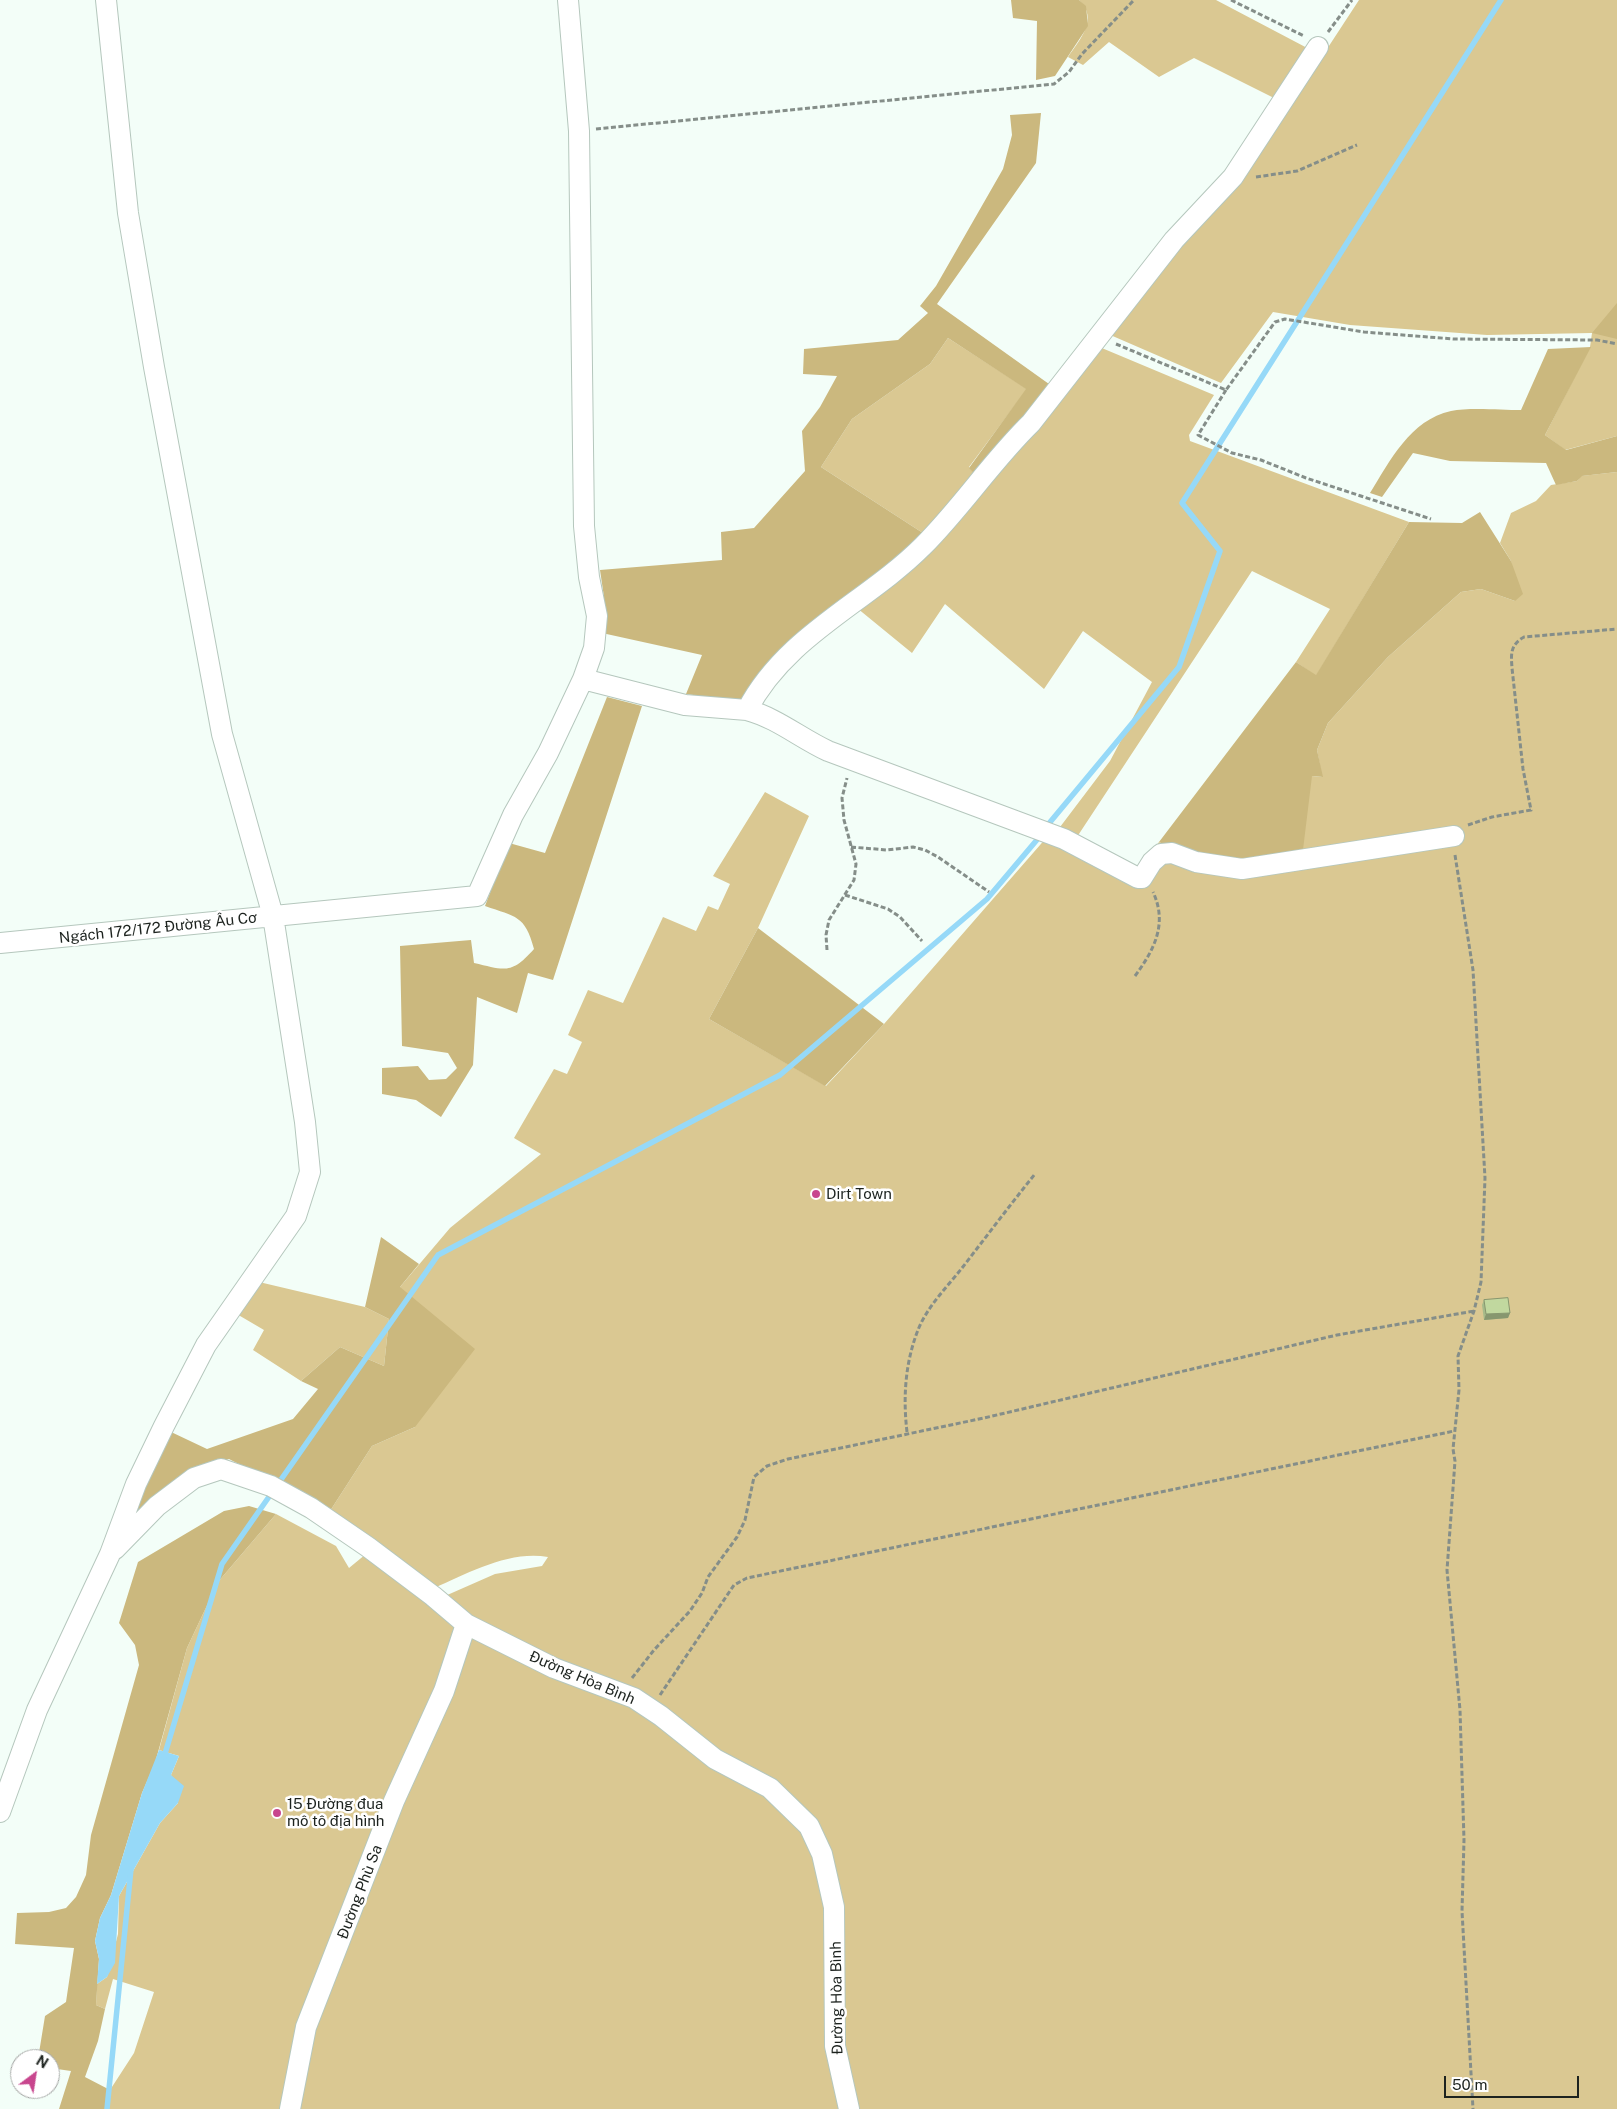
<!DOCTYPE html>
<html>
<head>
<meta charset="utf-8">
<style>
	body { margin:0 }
	#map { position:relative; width:1617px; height:2109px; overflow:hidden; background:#f3fef8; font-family:"Public Sans",sans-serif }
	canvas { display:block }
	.north { position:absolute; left:10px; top:2049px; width:50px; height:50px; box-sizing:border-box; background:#fff; border:1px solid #a5a7a5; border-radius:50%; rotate:31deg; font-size:14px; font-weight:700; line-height:20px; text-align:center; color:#1d231f }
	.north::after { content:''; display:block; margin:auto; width:18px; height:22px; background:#c8468e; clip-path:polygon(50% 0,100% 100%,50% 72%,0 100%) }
	.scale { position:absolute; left:1444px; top:2076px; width:135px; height:22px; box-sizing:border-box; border:2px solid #1d231f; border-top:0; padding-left:6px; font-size:15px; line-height:18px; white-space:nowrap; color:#1d231f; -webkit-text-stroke:4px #fff; paint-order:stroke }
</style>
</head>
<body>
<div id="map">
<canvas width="1617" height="2109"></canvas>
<div class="north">N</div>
<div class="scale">50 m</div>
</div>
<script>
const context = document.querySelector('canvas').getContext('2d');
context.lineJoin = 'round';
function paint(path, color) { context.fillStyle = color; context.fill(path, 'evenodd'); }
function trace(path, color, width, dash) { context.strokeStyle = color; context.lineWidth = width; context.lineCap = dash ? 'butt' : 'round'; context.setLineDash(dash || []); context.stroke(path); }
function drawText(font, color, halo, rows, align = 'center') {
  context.font = font + ' "Public Sans",sans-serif'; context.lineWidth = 5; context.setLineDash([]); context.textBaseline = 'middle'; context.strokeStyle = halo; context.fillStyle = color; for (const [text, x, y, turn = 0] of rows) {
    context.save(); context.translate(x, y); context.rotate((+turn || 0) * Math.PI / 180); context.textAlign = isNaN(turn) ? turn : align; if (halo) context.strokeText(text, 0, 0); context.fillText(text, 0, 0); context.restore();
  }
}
const green = new Path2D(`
	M1079 0H1216L1311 50 1278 100 1194 58 1159 77 1109 42 1083 65 1068 57C1080 39 1099 19 1079 0Z
	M1359 0H1617V436L1565 450 1545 435 1590 347 1592 333 1487 335 1350 325 1273 312 1221 383 1108 334 1325 52Z
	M948 338 1027 389 969 467 976 476 926 535 821 467 852 419 930 364Z
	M1097 346 1214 395 1189 435 1190 441 1409 522 1316 676 1296 662 1330 609 1252 571 1075 840 1057 831 1110 761 1152 682 1083 631 1044 689 945 604 912 653 857 608Z
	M1617 472V2109H105L110 2090 134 2053 154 1992 113 1979 105 2009 96 2005 97 1984 107 1977 118 1934 119 1896 160 1823 178 1803 171 1775 179 1756 159 1750 187 1648 218 1582 276 1514 336 1546 349 1568 366 1554 445 1596 495 1574 542 1566 548 1557C510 1550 468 1573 434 1588L330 1511 372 1446 415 1427 400 1287 450 1228 541 1154 514 1138 554 1069 567 1074 582 1042 568 1035 588 990 623 1003 663 917 696 931 708 906 718 910 730 884 713 876 765 792 809 816 758 928 709 1019 826 1086 884 1024 1047 837 1131 879 1159 842 1178 851 1312 776 1322 777 1317 750 1328 723 1388 657 1461 592 1481 589 1515 601 1511 561 1500 543 1511 513 1536 501 1551 485 1577 481 1581 476Z
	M259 1282 365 1307 389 1319 384 1366 340 1347 301 1381 253 1350 264 1330 235 1313Z`);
const forest = new Path2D(`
	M1011 0H1079L1086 6 1088 26 1055 76 1036 80 1037 21 1013 18Z
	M1041 113 1036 163 937 304 1049 384 976 476 969 468 1026 389 948 338 930 364 852 419 821 467 926 535 774 661 754 680 743 702 686 694 702 655 602 633 604 597 600 570 722 560 721 532 754 528 805 471 802 431 820 407 837 376 803 374 804 349 898 340 928 313 920 306 936 286 1003 169 1012 135 1010 115Z
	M1617 303V339L1592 333Z
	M1591 347 1545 435 1566 450 1617 436V472L1582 476 1577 481 1556 485 1546 463 1450 461 1413 453 1382 497 1370 493C1390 461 1410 420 1451 411 1469 407 1501 410 1521 410L1548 349Z
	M1480 512 1511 561 1523 594 1515 601 1481 589 1461 592 1388 657 1328 723 1317 750 1323 777 1312 776 1302 858 1249 865 1178 851 1159 842 1296 662 1316 675 1409 522 1462 523Z
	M607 697 642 706 553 980 528 973 517 1013 477 997 473 1065 441 1117 416 1100 382 1094V1068L418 1066 429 1080 446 1079 457 1068 448 1053 402 1046 400 946 471 940 474 963C505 970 511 975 534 949 525 915 516 917 485 906L509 843 545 853Z
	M758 928 884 1024 825 1086 709 1019Z
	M381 1237 419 1264 400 1287 475 1349 415 1427 372 1446 330 1511 229 1459 201 1468 120 1537 169 1431 207 1449 293 1419 318 1389 301 1381 340 1347 384 1366 389 1319 365 1307Z
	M249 1506 276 1514 218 1582 187 1648 155 1763 142 1793 111 1895 100 1918 95 1941 99 1959 96 2005 105 2009 98 2041 85 2077 110 2090 105 2109H59L71 2071 50 2068V2059H38L45 2016 66 2002 74 1948 15 1944 17 1913 49 1912 66 1908 76 1897 86 1875 91 1835 139 1665 135 1645 119 1623 138 1562 224 1511Z`);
const water = new Path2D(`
	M159 1750 179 1756 171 1775 184 1786 178 1803 160 1823 119 1896 115 1963 107 1977 97 1984 99 1959 95 1941 100 1918 111 1895 142 1793Z`);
const stream = new Path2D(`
	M1046 827 1179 667 1220 551 1182 503 1501 0
	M164 1757 222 1564 438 1255 780 1075 987 899 1041 835
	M107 2109 131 1869`);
const path = new Path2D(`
	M1231 0 1304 36
	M1328 32 1352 0
	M596 129 1054 84 1069 72 1082 54 1134 0
	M1256 177 1297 171 1357 145
	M1116 344 1226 390 1275 322 1285 319 1364 332 1454 339 1597 340 1617 344
	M1226 390 1198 435 1232 453 1261 460 1306 478 1431 519
	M1468 825 1492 817 1531 810 1523 769 1512 668C1511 654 1510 645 1524 637L1617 629
	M851 847 887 850 913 847 925 850 938 857 989 892
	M1455 855 1473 970 1485 1178 1481 1282 1474 1311 1458 1356 1459 1390 1453 1449 1455 1461 1447 1570 1460 1710 1464 1840 1462 1911 1473 2109
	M845 895 888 909 900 917 922 941
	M827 950 826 935 829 920 854 880 856 864 844 820 842 798 847 778
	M1135 976C1154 950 1168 924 1153 892
	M907 1432C903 1398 905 1363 918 1330 927 1307 947 1287 962 1268 986 1237 1010 1205 1035 1174
	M632 1678 654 1650 690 1611 702 1593 708 1577 737 1537 745 1520 754 1477 767 1466 788 1459 984 1418 1337 1335 1474 1311
	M660 1695 734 1585 747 1578 1454 1431`);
const minor = new Path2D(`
	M583 679 685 705 747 710C786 635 866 603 923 546 962 507 992 461 1031 423L1174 240 1233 177 1318 47
	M747 710C777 718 800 738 828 751L1064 839 1138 878H1142L1152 862 1161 854 1172 853 1196 862 1242 869 1454 836
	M0 943 477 896 513 815 548 753 583 679 594 648 597 616 589 577 584 526 579 131 568 0
	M115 1549 157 1506 194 1478 221 1469 271 1486 311 1508 368 1547 433 1596 466 1624 554 1668 634 1698 661 1716 715 1759 770 1788 809 1826 822 1854 834 1907 835 2046 849 2109
	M0 1812 37 1710 110 1554 136 1484 164 1426 206 1345 296 1216 310 1172 305 1122 273 916 222 734 154 367 128 213 106 0
	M290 2109 306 2027 394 1801 444 1691 466 1624`);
const wall = new Path2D(`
	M1484 1300 1510 1313 1508 1318 1484 1320 1482 1305Z`);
const shadedWall = new Path2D(`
	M1510 1313 1508 1318 1484 1320 1486 1314Z`);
const building = new Path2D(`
	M1508 1298 1510 1313 1486 1314 1484 1300Z`);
const markers = [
	[816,1194,5,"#c8468e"],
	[277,1813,5,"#c8468e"]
];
const streetNames = [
	["Ngách 172/172 Đường Âu Cơ",158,928,-6],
	["Đường Hòa Bình",582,1678,23],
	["Đường Phù Sa",360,1892,-69],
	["Đường Hòa Bình",837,1998,-91]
];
const poiNames = [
	["Dirt Town",826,1194],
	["15 Đường đua",287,1804],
	["mô tô địa hình",287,1821]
];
paint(green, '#dac892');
paint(forest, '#cbb87e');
paint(water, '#96d9f8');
trace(stream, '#96d9f8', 5.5);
trace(minor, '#b5c7bd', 22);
trace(path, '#858e89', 3, [5, 2.5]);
trace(minor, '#fff', 20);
paint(wall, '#a6ba89');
paint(shadedWall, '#87976f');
paint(building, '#c1d89f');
trace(building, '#87976f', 1);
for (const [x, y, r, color] of markers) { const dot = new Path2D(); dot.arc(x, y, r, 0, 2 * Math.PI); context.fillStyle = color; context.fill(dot); trace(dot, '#fff', 2); }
drawText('15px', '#1d231f', '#fff', streetNames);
drawText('15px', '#1d231f', '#fff', poiNames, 'left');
</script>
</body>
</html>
